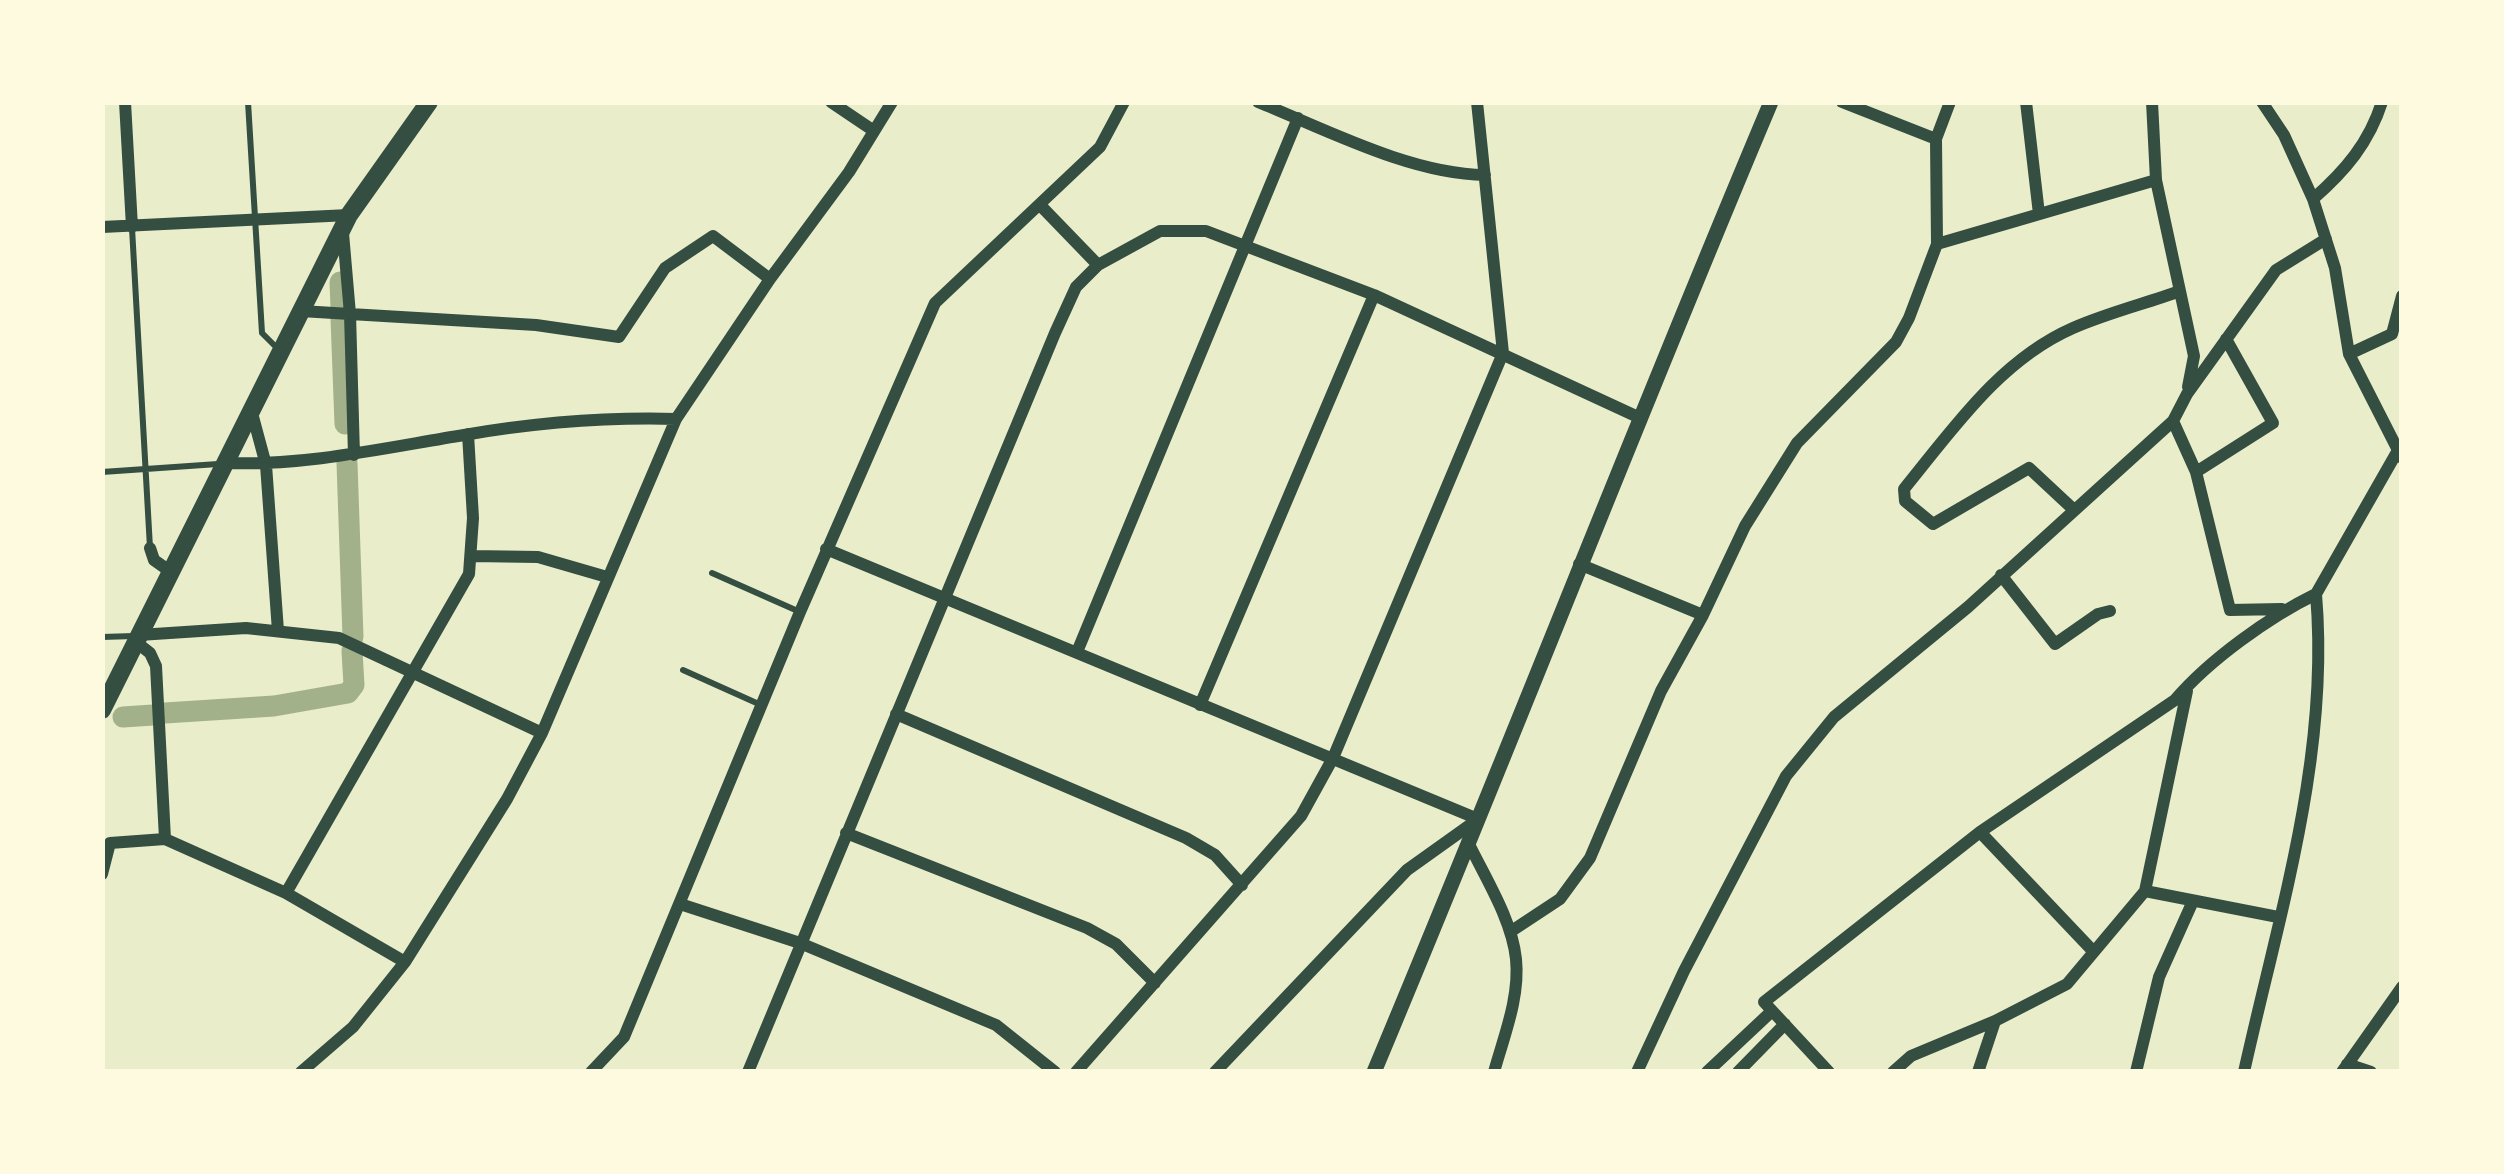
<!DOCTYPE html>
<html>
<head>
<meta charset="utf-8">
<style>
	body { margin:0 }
	#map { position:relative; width:2504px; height:1174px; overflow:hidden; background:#e9edc9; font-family:"Nunito Sans",sans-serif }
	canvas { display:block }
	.frame { position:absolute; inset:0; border:105px solid #fefae0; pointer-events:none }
</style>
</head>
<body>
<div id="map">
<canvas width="2504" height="1174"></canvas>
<div class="frame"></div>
</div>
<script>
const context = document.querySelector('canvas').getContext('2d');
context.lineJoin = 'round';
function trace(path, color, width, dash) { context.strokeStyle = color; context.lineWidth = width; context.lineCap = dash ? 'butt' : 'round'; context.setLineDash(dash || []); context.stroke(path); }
const canal = new Path2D(`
	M340 282 341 307
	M341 318 345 424
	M347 463 353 637
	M165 713 274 706 348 693 354 685 352 651
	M123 717 153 715`);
const service = new Path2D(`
	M248 102 262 333 278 349
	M132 228 150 548
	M102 472 218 464
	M712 573 800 612
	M102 637 134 636
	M683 670 761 705`);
const minor = new Path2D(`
	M125 102 132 227
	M831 102 874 131
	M1258 102C1327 130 1411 174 1485 175
	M1842 102 1936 139
	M2026 102 2039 214
	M2152 102 2156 180 2194 356 2188 387
	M2262 102 2284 135 2313 199 2335 268 2349 354 2402 458
	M2313 199C2345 171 2369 143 2382 102
	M1040 205 1098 265
	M102 227 349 215
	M343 233 350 314 536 325 619 337 665 268 713 236 770 279
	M1937 244 2156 180
	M301 311 350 314 354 455
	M2349 354 2392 334 2402 296
	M252 413 266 465 278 631
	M2173 421 2196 472 2230 610 2282 609
	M225 463C306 466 384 448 464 435 534 423 605 417 676 419
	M2196 472 2273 423 2226 339
	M2073 509 2029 468 1933 524 1905 501 1904 489C1953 429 2000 360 2073 328 2107 313 2144 304 2180 291
	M150 548 154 560 171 572
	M826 549 1478 819
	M472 556 538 557 607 577
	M1579 564 1703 615
	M2001 575 2055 644 2098 614 2110 611
	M2316 594 2397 452
	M139 635 246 628 339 638 542 733
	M136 642 150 653 156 666 165 839
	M1077 652 1298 118
	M1200 705 1374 295
	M896 714 1186 838 1215 855 1242 885
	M1980 832 2092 950
	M846 833 1087 928 1116 944 1155 983
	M1469 844C1486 879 1512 920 1516 959 1520 997 1504 1036 1494 1072
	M102 874 110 843 165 839 286 893 405 962
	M2145 891 2278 917
	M286 893 469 574 473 518 468 434
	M680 904 800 943 996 1025 1055 1072
	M1510 932 1560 899 1590 858 1661 691 1703 615 1745 526 1797 443 1896 342 1909 318 1937 244 1936 139 1950 102
	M2347 1064 2371 1072
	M301 1072 353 1027 405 962 507 799 542 733 676 419 770 279 849 172 892 102
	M591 1072 624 1037 800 612 935 303 1100 147 1124 102
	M748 1072 1055 333 1076 287 1098 265 1160 231H1206L1374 295 1638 417
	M1076 1072 1301 816 1333 758 1503 353 1477 102
	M1215 1072 1407 870 1477 820
	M1637 1072 1684 971 1786 776 1834 717 1968 607 2173 421 2187 394 2276 270 2326 239
	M1707 1072 1772 1011
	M1738 1072 1785 1024
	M1829 1072 1764 1002 1980 832 2175 700C2209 660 2269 617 2316 594 2330 756 2279 914 2244 1072
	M1893 1072 1911 1056 1995 1021 2067 984 2145 891 2187 691
	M1978 1072 1995 1021
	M2136 1072 2159 977 2193 901
	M2342 1072 2402 987`);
const tertiary = new Path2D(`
	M1374 1072C1509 750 1635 424 1771 102`);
const primary = new Path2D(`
	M102 710 349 215 429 102`);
trace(canal, '#a3b18a', 21);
trace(service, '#344e41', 6);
trace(minor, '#344e41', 12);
trace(tertiary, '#344e41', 15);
trace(primary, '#344e41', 18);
</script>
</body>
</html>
